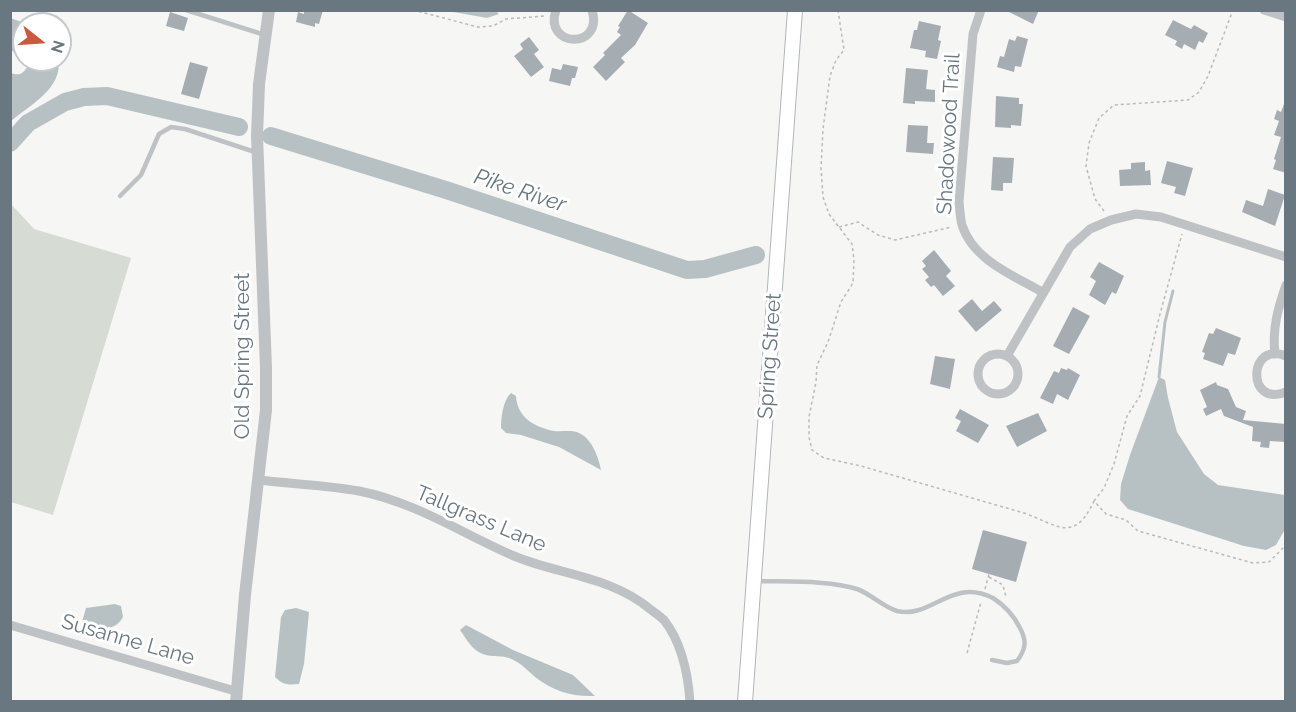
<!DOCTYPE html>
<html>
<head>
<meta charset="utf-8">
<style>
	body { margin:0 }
	#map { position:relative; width:1296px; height:712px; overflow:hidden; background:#f6f6f4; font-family:Raleway,sans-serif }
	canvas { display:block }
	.frame { position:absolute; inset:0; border:12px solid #697781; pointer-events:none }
	.north { position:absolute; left:12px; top:12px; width:60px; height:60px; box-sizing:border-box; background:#fff; border:2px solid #c3c9cd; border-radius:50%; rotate:107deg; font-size:16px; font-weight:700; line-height:24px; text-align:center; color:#697781 }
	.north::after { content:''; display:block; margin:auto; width:21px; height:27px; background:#cc593e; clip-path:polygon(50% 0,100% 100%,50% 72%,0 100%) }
</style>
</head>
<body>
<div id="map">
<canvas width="1296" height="712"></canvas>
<div class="frame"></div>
<div class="north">N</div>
</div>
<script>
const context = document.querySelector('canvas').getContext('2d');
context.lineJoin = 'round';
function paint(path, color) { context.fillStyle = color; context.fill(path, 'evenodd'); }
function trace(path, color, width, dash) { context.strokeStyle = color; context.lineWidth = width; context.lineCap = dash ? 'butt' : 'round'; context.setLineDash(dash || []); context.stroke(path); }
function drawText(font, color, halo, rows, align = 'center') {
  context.font = font + ' Raleway,sans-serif'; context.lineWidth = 6; context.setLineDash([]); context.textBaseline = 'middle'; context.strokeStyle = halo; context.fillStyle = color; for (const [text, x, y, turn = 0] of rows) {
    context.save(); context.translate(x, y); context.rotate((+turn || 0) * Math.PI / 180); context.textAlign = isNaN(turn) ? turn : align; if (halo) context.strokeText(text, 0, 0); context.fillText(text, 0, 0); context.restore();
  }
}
const green = new Path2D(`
	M11 204 34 229 131 258 53 515 11 502Z`);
const water = new Path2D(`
	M448 11H496L499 14 487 18Z
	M10 18 28 24H24V59L11 50Z
	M25 60H58C64 87 29 106 11 121V73C19 76 23 74 27 67Z
	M1159 377 1165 380 1168 398 1177 432 1204 474 1218 485 1285 495 1284 531 1276 545 1266 550 1244 546 1128 509 1120 500 1121 484 1130 455Z
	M511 393 516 396C517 417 534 427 554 431 563 432 573 429 581 434 592 440 599 458 601 470L559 447 521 435 506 433 501 428C501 418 503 400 511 393Z
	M115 604 121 606 123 617C115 632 95 632 82 622L86 608Z
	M296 608 309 612 304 664 299 684C288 685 283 685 275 677L281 617 285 610Z
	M466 625 513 650 573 675 595 696C572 697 553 691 535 677 529 672 524 666 517 662 505 654 499 658 486 655 473 652 467 640 460 630Z`);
const stream = new Path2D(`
	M1159 377 1165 322 1173 291`);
const river = new Path2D(`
	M271 136 446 190 687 270 705 269 756 255
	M10 143 28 123 65 102 84 97 107 96 239 127`);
const building = new Path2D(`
	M304 10H323L319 24 315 23V27L296 22 298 12 304 14Z
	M628 10 648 23 635 45 621 58 625 62 606 81 593 67 605 55 603 53 621 35 617 32 620 27 618 26Z
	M1005 10H1039L1033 24Z
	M170 12 188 18 184 31 166 26Z
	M1173 20 1191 29 1194 25 1208 33 1203 43 1199 41 1195 50 1184 44 1182 49 1175 45 1177 41 1165 35Z
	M919 21 941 26 938 40 941 41 937 59 925 57 926 51 910 48 914 30H917Z
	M1017 36 1028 39 1021 67 1015 66 1014 72 997 67 1000 56 1004 57 1009 39 1015 41Z
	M529 37 539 50 534 54 544 67 531 77 514 56 523 49 520 44Z
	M190 62 208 67 199 99 181 94Z
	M563 64 578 67 575 78H572L570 86 549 81 552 68 561 70Z
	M906 68 928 70 926 89 935 90V102L915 101V104L903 103Z
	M996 96 1019 98V104H1023L1021 126 1011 125V128L995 127Z
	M1284 104 1286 105V173L1273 169 1276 160 1274 159 1281 137 1274 135 1279 121 1274 119 1277 110 1281 112Z
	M908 125 928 126 927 143H934L933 154 906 152Z
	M993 157 1014 158 1012 183H1003V191L991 190Z
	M1167 161 1193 168 1185 196 1174 193 1176 187 1161 183Z
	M1145 162V171L1150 170 1151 185 1120 186 1119 170 1131 169V163Z
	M1268 189 1285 195 1275 226 1242 212 1246 200 1263 206Z
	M934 250 951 271 946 276 955 286 943 296 934 285 931 287 925 280 929 277 922 269 926 266 922 261Z
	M1099 262 1124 276 1116 294 1112 292 1105 305 1089 295 1096 281 1090 277Z
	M972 299 982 311 994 301 1002 310 976 332 958 311Z
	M1073 307 1090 316 1069 354 1053 346Z
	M1216 328 1241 338 1235 355 1228 353 1223 366 1203 359 1205 353 1202 352 1209 333 1213 334Z
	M935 356 955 359 950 389 930 384Z
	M1061 368 1067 370 1068 368 1080 375 1068 400 1057 394 1053 404 1040 398 1054 371 1059 373Z
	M1216 382 1217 385 1228 389 1236 407 1246 411 1243 420 1286 424 1285 442 1270 441 1269 448 1260 447 1261 442 1252 441 1253 427 1224 416 1221 409 1206 416 1203 409 1207 407 1200 390Z
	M960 409 989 425 978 443 956 431 961 421 955 418Z
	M1038 413 1047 431 1017 447 1006 426Z
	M983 530 1027 542 1016 582 972 569Z`);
const path = new Path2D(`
	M413 10 478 27 493 26 506 19 544 16
	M838 10 844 50 836 60 830 76 823 129 821 168 823 197 829 214 852 244 854 260 853 283 841 302 828 342 817 365 816 382 809 417V437L812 450 824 458 861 466 1024 513C1058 525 1074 544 1094 501L1106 514 1126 520 1138 531 1253 563 1269 562 1286 545
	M1104 211 1095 199 1086 166 1089 143 1099 118 1114 105 1188 100 1199 92 1208 76 1233 10
	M839 227 858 222 878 235 895 240 952 227
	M1094 501 1104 488 1114 464 1127 416 1140 396 1160 314 1182 234
	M989 577 1003 585 1006 597
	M985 589 989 574
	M967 653 981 602`);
const service = new Path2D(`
	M186 10 265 35
	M120 196 141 175 159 134 171 127 185 129 255 152
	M756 581C785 582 830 580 857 589 871 594 883 607 897 611 932 619 951 577 993 598 1004 605 1014 616 1020 628 1027 641 1026 649 1017 661L1007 663 992 660`);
const minor = new Path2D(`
	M556 10C543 48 604 50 592 10
	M981 10 973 34 959 202C960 209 960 218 962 225 973 260 1013 275 1042 292
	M1264 10 1286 17
	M978 374a20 20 0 1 1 40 0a20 20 0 1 1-40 0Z
	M1275 354C1272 329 1278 308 1286 285
	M1007 356 1070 247 1090 229 1111 220 1136 214 1161 217 1286 257
	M1286 356C1248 340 1246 408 1286 392
	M259 480C292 484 326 485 359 491 415 502 463 534 514 556 560 575 610 576 650 609 654 612 660 616 664 620 682 643 688 673 690 702
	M10 625 235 691`);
const tertiary = new Path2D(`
	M236 702 245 595 266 410V368L257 136 259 84 269 10`);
const secondary = new Path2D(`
	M745 702 795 10`);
const streetNames = [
	["Shadowood Trail",949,134,-87],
	["Old Spring Street",243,356,-90],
	["Spring Street",770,356,-86],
	["Tallgrass Lane",481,519,23],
	["Susanne Lane",128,640,16]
];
const waterNames = [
	["Pike River",520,191,18]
];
paint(green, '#d6dbd3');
paint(water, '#b7c1c4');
trace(stream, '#b7c1c4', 3);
trace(river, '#b7c1c4', 18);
paint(building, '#a6adb2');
trace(secondary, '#b1b6b9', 16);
trace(path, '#b8bbbd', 1.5, [3, 3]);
trace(service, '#bec2c5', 4.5);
trace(minor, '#bec2c5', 9);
trace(tertiary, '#bec2c5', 12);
trace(secondary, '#fff', 14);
drawText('21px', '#697781', '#fff', streetNames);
drawText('italic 22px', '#65777d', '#fff', waterNames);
</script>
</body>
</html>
